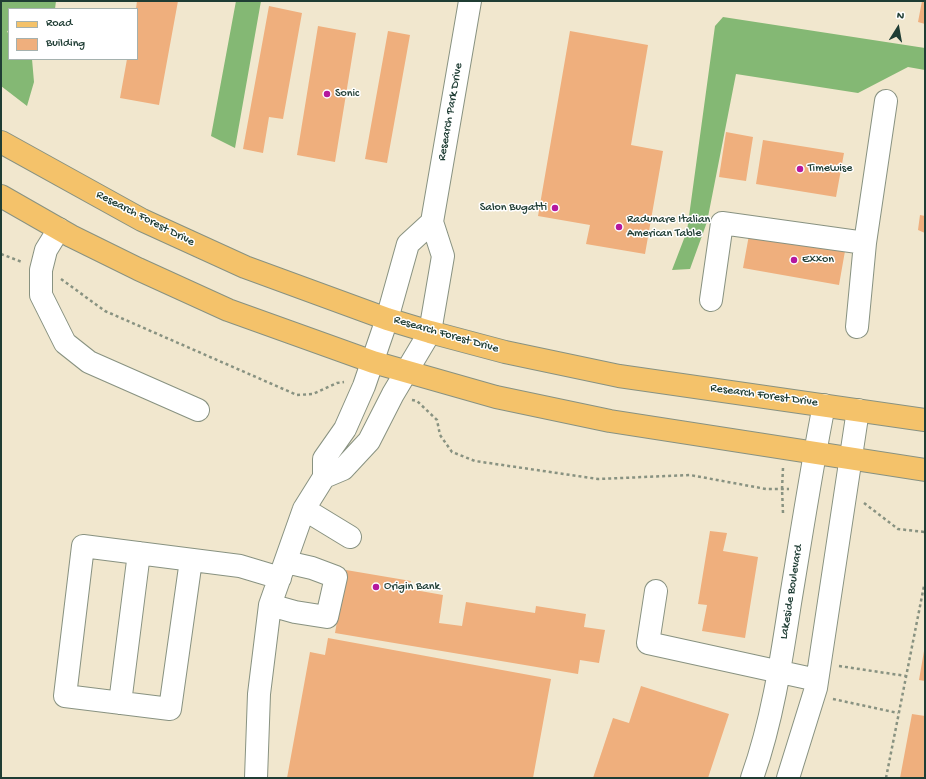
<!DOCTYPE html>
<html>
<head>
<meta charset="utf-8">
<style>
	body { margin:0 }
	#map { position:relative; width:926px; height:779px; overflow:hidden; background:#f1e7ce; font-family:"Gochi Hand",sans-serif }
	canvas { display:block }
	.frame { position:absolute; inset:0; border:2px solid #1f3d34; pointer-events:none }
	.legend { position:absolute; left:8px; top:8px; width:130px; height:52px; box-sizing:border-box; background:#fff; border:1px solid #a5b1ae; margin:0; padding:5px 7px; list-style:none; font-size:12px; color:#1f3d34 }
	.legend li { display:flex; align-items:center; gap:8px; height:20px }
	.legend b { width:20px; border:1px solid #a5b1ae }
	.north { position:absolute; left:878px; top:8px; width:40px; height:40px; -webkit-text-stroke:3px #fff; paint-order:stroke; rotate:11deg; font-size:11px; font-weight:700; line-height:16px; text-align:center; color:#1f3d34 }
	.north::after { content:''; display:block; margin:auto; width:14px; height:18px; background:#1f3d34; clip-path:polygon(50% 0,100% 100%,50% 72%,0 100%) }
</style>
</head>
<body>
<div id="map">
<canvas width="926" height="779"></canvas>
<div class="frame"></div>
<ul class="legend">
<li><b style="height:5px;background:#f4c26a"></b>Road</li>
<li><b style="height:11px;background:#efaf7d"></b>Building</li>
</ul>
<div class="north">N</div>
</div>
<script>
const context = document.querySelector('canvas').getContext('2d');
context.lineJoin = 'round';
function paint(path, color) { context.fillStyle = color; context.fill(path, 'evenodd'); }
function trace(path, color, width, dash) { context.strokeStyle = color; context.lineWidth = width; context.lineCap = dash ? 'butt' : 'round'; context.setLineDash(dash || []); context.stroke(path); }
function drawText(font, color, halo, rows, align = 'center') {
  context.font = font + ' "Gochi Hand",sans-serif'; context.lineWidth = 3; context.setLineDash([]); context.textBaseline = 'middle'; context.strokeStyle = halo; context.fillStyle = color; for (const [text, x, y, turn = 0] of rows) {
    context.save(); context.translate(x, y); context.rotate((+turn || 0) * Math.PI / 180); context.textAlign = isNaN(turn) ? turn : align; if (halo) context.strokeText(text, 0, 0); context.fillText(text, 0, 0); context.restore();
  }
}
const forest = new Path2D(`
	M1 1H56L55 9H9V29L7 32 9 33V59H32L34 82 27 106 1 86Z
	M236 1H261L235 148 211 136Z
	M723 17 925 48V70L908 67 858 93 736 74 707 222 690 269 672 270 687 231 715 26Z`);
const building = new Path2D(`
	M137 1H178L159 105 120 98 127 59H137L136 9Z
	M922 1H925V24L918 22Z
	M269 6 302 13 283 119 269 117 263 153 243 149Z
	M318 26 356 33 335 162 297 155Z
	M388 31 410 35 387 163 365 159Z
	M570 31 648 45 631 145 663 151 645 254 586 244 590 225 538 216Z
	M726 132 753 137 746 181 719 177Z
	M763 140 844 153 836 197 756 184Z
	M920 215 925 216V233L918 230Z
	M749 235 845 251 839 285 743 268Z
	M710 531 727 533 723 551 758 557 745 638 702 631 707 605 698 604Z
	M346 570 411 581 409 589 443 595 439 623 462 626 466 602 535 613 536 606 586 614 584 627 605 630 599 663 580 660 578 674 335 633Z
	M328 638 551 679 533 778H287L310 652 325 655Z
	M924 651H925V681L919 680Z
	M641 686 729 714 708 778H593L613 718 629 723Z
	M912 714 925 716V778H900Z`);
const path = new Path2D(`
	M1 254 22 262
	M61 279 105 311 297 395 313 394 337 383 344 382
	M412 400 417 401 437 420 440 435 452 452 475 461 598 479 690 475 766 489H789
	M783 468 782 489 783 513
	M864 503 898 529 925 532
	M839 666 906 676
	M833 699 898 713
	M886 778 924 586`);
const minor = new Path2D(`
	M59 229 46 250 41 270V295L65 343 89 362 198 410
	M711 300 722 223 865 243
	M857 327 865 243 886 101
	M324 477 343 469 369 441 393 394 430 332 443 256 432 222 470 1
	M304 509 324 477V459L345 429 364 386 387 319 408 244 432 222
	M191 560 170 709 65 696 83 546 240 566 280 578
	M656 591 648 643 817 680
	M270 605 295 612 327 617 336 577 312 568 286 562
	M120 703 139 553
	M256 778 259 694 270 605 304 509 350 537
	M752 778C772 722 781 662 790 603 801 537 811 471 824 405
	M788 778 816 688 858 410`);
const major = new Path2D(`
	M1 142 142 220 245 267 387 319 430 332 505 352 619 376 925 420
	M1 196 71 236 138 269 228 310 373 362 496 397 610 421 925 470`);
const markers = [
	[327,94,4,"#b5179e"],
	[800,169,4,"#b5179e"],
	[555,208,4,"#b5179e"],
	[619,227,4,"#b5179e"],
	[794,260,4,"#b5179e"],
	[376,587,4,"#b5179e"]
];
const poiNames = [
	["Sonic",335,94],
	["Timewise",808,169],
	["Salon Bugatti",547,208,"right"],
	["Radunare Italian",627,220],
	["American Table",627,234],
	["Exxon",802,260],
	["Origin Bank",384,587]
];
const streetNames = [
	["Research Park Drive",451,112,-80],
	["Research Forest Drive",145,219,27],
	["Research Forest Drive",446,335,16],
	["Research Forest Drive",764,396,8],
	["Lakeside Boulevard",792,592,-81]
];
paint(forest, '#84b874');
paint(building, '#efaf7d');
trace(minor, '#889281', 24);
trace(major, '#889281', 24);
trace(path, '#889281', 2.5, [3, 3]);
trace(minor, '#fff', 22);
trace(major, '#f4c26a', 22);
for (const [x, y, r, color] of markers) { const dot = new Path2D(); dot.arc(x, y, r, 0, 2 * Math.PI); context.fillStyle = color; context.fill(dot); trace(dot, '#fff', 1.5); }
drawText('12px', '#1f3d34', '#fff', poiNames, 'left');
drawText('12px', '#1f3d34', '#fff', streetNames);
</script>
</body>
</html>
